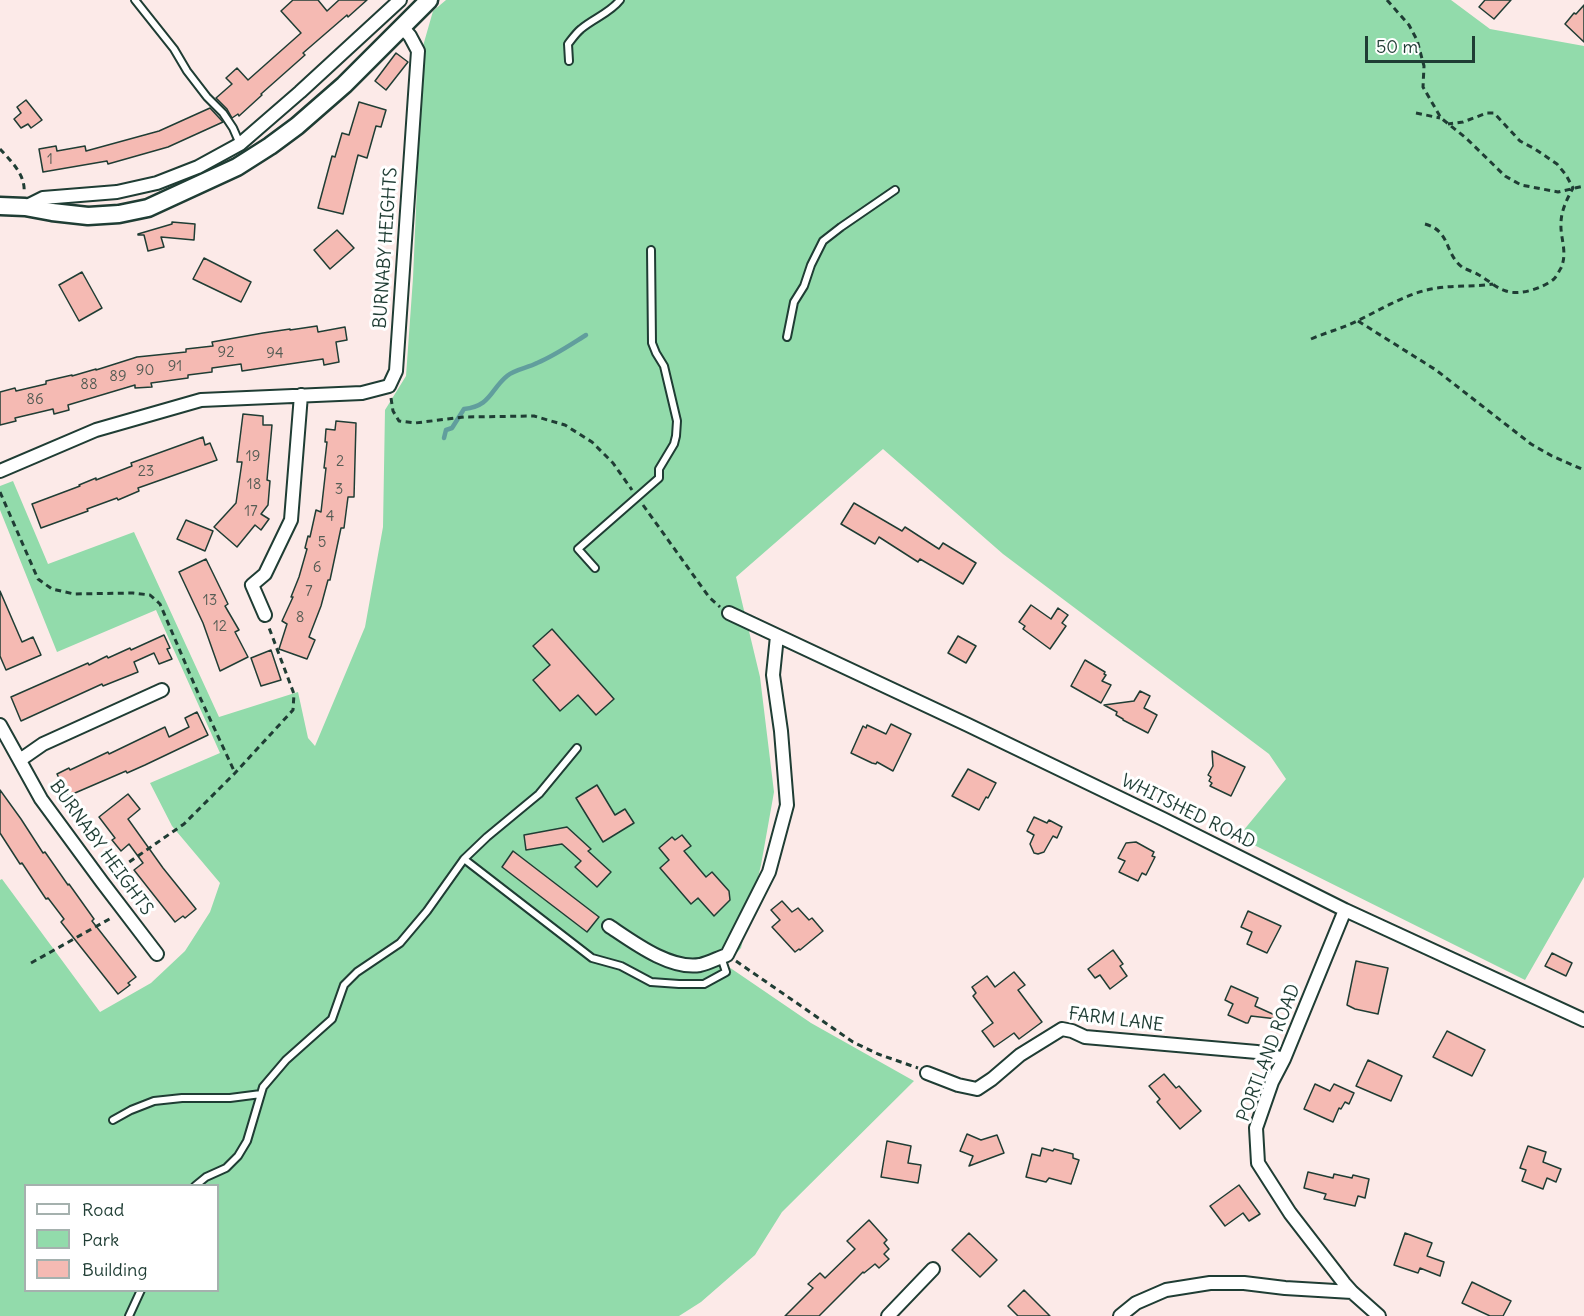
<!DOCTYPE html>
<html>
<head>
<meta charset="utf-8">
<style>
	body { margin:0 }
	#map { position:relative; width:1584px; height:1316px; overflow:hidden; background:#fceae8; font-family:Delius,sans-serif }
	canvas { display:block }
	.legend { position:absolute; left:24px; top:1184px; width:195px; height:108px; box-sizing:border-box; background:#fff; border:2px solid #a5b1ae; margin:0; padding:8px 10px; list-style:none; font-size:18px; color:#1f3d34 }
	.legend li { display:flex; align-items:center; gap:12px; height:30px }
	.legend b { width:30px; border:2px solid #a5b1ae }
	.scale { position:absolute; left:1365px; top:36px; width:110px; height:27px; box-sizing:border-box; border:3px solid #1f3d34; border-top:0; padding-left:8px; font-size:18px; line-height:21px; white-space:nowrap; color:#1f3d34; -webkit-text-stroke:4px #fff; paint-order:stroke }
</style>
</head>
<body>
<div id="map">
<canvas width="1584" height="1316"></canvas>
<ul class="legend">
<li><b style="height:8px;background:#fff"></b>Road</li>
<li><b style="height:16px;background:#92dbab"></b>Park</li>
<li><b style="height:16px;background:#f5bab3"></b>Building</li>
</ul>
<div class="scale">50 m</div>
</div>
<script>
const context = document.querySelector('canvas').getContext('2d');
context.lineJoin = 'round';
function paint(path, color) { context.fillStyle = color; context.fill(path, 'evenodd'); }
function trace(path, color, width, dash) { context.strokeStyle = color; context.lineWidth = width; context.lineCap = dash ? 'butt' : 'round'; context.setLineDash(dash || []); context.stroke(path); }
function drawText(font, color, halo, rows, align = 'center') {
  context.font = font + ' Delius,sans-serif'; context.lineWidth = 6; context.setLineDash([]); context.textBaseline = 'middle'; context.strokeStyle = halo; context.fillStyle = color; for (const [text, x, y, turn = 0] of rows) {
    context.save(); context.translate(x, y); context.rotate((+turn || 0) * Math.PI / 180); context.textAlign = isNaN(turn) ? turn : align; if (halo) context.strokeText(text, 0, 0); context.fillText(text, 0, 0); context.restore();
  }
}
const green = new Path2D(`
	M446 0H1451L1490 29 1584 46V877L1525 980 1238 837 1286 779 1269 754 1003 554 883 449 736 577 760 677 774 792 761 865 741 948 726 965 811 1023 914 1081 782 1212 755 1255 701 1302 679 1316H0V880L2 879 100 1012 151 983 185 951 210 912 220 883 172 826 150 783 220 753 156 610 57 652 0 510V486L13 481 48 564 134 532 219 717 298 692 308 738 315 746 365 627 383 527 385 410 406 376 413 278 423 46 433 11ZM26 1186H218V1290H26Z`);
const stream = new Path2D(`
	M444 438 446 430 452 428 464 409C491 406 490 390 507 376 515 369 528 368 537 363 554 356 570 345 586 335`);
const building = new Path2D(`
	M293 0H318L327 11 339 0H367L348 17 347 15 303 53 305 55 261 94 262 95 239 116 238 114 232 118 227 109 216 98 232 84 226 78 237 68 248 80 301 33 281 11Z
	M1485 0H1511L1494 19 1479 7Z
	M1584 5V42L1565 24 1574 13 1576 14Z
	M396 53 408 62 386 90 375 81Z
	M26 100 42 120 31 128 28 124 21 128 14 119 21 113 17 107Z
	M359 102 386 110 381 127 376 126 367 158 358 155 343 214 318 208 332 156 335 157 342 133 349 135Z
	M210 108 223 122 168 147 108 164 107 161 43 172 39 149 56 146 57 151 85 146 86 151 159 131Z
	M172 222 195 224 194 240 161 237 164 247 148 251 144 235H138V234L172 224Z
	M337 230 354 248 330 269 314 250Z
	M204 258 251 282 241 302 193 279Z
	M82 272 102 308 79 321 59 285Z
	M317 326 318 332 345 327 347 340 336 342 339 362 324 365 323 359 242 371 241 364 212 368V372L188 375V378L151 383 152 387 135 388V385L68 405 69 410 54 414 53 409 15 418 16 421 0 425V392L15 388 16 391 46 384V381L72 375V376L96 369V370L137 357 186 352V349L213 346 212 342 263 333 290 329V330Z
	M243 414 263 416V425H272L267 480 270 481 268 505 261 514 269 519 261 530 255 525 237 547 214 527 236 503 242 462H237Z
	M336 421 356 423 354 497H348L344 528H341L330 580H328L321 606 309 637 315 640 307 659 279 649 287 624 282 621 293 597H291L299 577 307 549 305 548 308 536 310 537 316 510 321 512 326 468H324L327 442H325L326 429 335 430Z
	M203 437 205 445 210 443 217 460 138 488 139 491 118 500 117 498 87 509 88 511 41 528 32 504 80 486 79 485 96 478V480L132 466 131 463Z
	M854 503 902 531 905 527 939 549 943 543 976 563 963 584 920 559 918 562 879 537 875 544 841 524Z
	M186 520 213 531 205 551 177 539Z
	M206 559 228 604 225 606 239 630 235 632 248 657 220 671 203 623 179 572Z
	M0 591 22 642 33 637 41 655 6 670 0 656Z
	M1031 605 1051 619 1058 608 1068 615 1062 623 1066 626 1050 649 1023 629 1025 626 1019 622Z
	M552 629 614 699 596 715 578 695 560 711 533 680 550 665 533 646Z
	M164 635 170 648 167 649 172 659 159 664 154 653 134 662 138 672 103 686 102 684 21 721 11 697 88 663 89 665 107 656 108 658 130 648 131 650Z
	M958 636 976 646 966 663 948 653Z
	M271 650 281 680 261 686 251 658Z
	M1085 660 1105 672 1104 674 1106 675 1102 681 1111 685 1101 703 1071 686Z
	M1140 691 1150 696 1144 708 1157 715 1148 733 1123 720V719L1116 715 1117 712 1104 705 1134 701Z
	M197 712 208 735 145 765 127 773 126 771 68 796 57 774 69 768 70 770 108 752 109 754 165 727 169 737 189 727 185 718Z
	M891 724 911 734 893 771 877 762 876 764 872 763 851 753 863 726 866 728 867 725 886 734Z
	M1212 751 1245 767 1231 796 1210 786 1212 783 1209 781 1211 777 1208 775 1213 766Z
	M968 769 996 783 988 798 986 797 979 810 952 796Z
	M597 785 615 815 625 809 634 823 603 842 576 798Z
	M0 790 21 819 43 853 45 852 68 885 69 884 94 919 92 921 136 977 128 983 130 985 118 994 61 922 64 919 48 898 46 899 22 863 20 864 0 833Z
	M128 794 140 809 128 819 163 868 196 909 185 918 183 916 175 922 134 870 143 863 129 844 121 851 112 840 115 838 99 817Z
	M1034 817 1047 823 1049 820 1062 827 1057 838 1053 836 1044 852 1038 854 1034 853 1030 844 1034 835 1027 831Z
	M567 827 591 849 588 851 611 872 597 887 575 867 581 861 562 844 526 850 524 835Z
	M682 835 691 846 684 851 706 877 712 872 729 891 730 900 714 916 698 898 691 904 660 868 669 860 659 848 672 837 675 840Z
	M1136 842 1154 852 1152 856 1155 857 1146 875 1142 873 1138 881 1119 872 1125 861 1118 858 1126 843Z
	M513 851 599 917 587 932 502 867Z
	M782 901 792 912 798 908 809 920 812 918 823 931 800 950 799 949 795 952 772 927 780 920 771 910Z
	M1248 911 1281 926 1267 953 1247 944 1252 932 1241 927Z
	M1113 950 1123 964 1120 966 1127 976 1110 989 1100 975 1095 978 1088 969Z
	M1552 953 1572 963 1566 976 1545 966Z
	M1356 961 1388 968 1378 1014 1355 1009 1347 1005Z
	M1014 972 1025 985 1018 990 1042 1022 1019 1039 1014 1033 994 1047 982 1031 993 1023 973 996 976 993 972 987 987 976 995 987Z
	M1231 986 1258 998 1255 1006 1277 1016V1019L1251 1016 1248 1023H1246L1228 1015 1233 1004 1225 1000Z
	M1447 1031 1485 1050 1472 1076 1433 1057Z
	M1368 1060 1402 1076 1391 1101 1356 1086Z
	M1164 1074 1176 1088 1179 1086 1201 1111 1180 1129 1157 1102 1160 1099 1149 1086Z
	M1315 1084 1330 1091 1334 1084 1354 1093 1349 1104 1345 1102 1341 1109 1339 1108 1333 1122 1304 1109Z
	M967 1134 981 1140 997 1135 1004 1153 969 1166 973 1156 960 1151Z
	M887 1141 911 1146 908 1163 921 1165 918 1183 881 1177Z
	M1528 1146 1546 1152 1543 1162 1561 1169 1556 1182 1547 1178 1543 1189 1522 1181 1526 1170 1520 1168Z
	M1042 1148 1053 1151 1054 1149 1073 1154V1158L1079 1160 1071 1184 1049 1178 1046 1182 1026 1177 1032 1154 1040 1156Z
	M1308 1172 1333 1178 1334 1174 1352 1178 1353 1175 1369 1179 1365 1198 1358 1196 1355 1206 1324 1199 1326 1194 1304 1188Z
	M1239 1185 1260 1214 1249 1221 1243 1213 1225 1226 1210 1206Z
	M869 1220 887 1240 884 1243 889 1249 884 1254 889 1259 879 1268 875 1264 864 1273 863 1272 819 1316H785L813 1288 808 1284 820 1273 825 1278 855 1249 847 1241Z
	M969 1233 997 1260 980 1277 952 1250Z
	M1405 1233 1432 1243 1427 1256 1444 1262 1440 1276 1420 1268 1418 1273 1394 1265Z
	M1472 1282 1511 1301 1503 1316H1490L1462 1303Z
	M1024 1290 1050 1316H1018L1008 1306Z`);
const path = new Path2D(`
	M1387 0 1409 25 1417 40 1424 66 1423 87 1441 118 1466 138 1505 176 1521 185 1558 192 1584 186
	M1416 113 1440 118
	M0 149C11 161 26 175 24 193
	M1425 224C1451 231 1444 253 1462 267 1467 270 1474 272 1479 275 1488 280 1496 288 1506 291 1520 296 1543 288 1554 279 1557 276 1559 271 1561 268 1568 252 1560 238 1561 223 1561 211 1567 199 1573 188L1566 175 1557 164 1535 149 1520 141 1494 113H1487L1463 122 1448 124
	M1358 321 1436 370 1531 444 1552 456 1584 470
	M1311 339C1327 332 1344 328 1359 320 1384 308 1409 292 1437 288 1456 285 1474 287 1493 284
	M391 398 393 411 399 421 415 423 464 417 534 416 565 425 592 442 613 463 632 490
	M0 492 38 579 52 589 74 594 133 593 150 595 160 604 198 693 235 773
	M643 505 709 597 720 607
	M112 874 184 824 235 773 293 710 294 694 268 625
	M736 961 853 1042 878 1054 918 1068
	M31 963 113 917`);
const lane = new Path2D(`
	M135 0 174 49 187 71 207 97 223 113 233 128 240 144
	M569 61 568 44C572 39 576 33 581 29 594 18 610 13 620 0
	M787 337 794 302 804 286 811 265 823 241 841 227 895 190
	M595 568 578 549 659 478V469L674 444 676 436 677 421 664 366 656 353 652 343 651 250
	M464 859 592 958 621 966 651 982 679 984H704L726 972 721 957
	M113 1120 131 1110 154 1101 182 1098H230L261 1094
	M195 1186 206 1177 226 1168 238 1156 247 1141 263 1087 286 1060 332 1019 344 985 357 972 400 943 427 911 464 859 487 837 539 794 577 748
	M129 1316 141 1290`);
const street = new Path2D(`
	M25 207 43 198 117 192 157 183 198 167 240 144 300 92 400 0
	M0 471 96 430 201 400 362 393 389 386 396 371 418 51 410 36 403 28
	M729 613 968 725 1163 819 1345 910 1584 1020
	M265 615 252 585 265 574 291 520 301 395
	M0 725 41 799 102 882 157 954
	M20 760 43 744 162 690
	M1345 910 1284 1059 1272 1082 1256 1128 1258 1163 1290 1213 1344 1283 1352 1292 1379 1316
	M609 926C633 942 670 970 700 965 709 963 718 958 727 955L769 872 787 805 781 731 773 675 777 636
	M927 1073 958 1085 977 1089 992 1079 1020 1055 1062 1029 1072 1031 1085 1037 1257 1052 1284 1059
	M888 1316 933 1269
	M1120 1316 1136 1303 1166 1290 1210 1283H1244L1285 1288 1352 1292`);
const secondary = new Path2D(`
	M0 206 25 207 52 212 88 216 119 214 148 208 237 167 270 146 297 126 344 85 429 0`);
const numberNames = [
	["1",50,160],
	["92",226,353],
	["94",275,354],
	["91",175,367],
	["90",145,371],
	["89",118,377],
	["88",89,385],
	["86",35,400],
	["19",253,457],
	["2",340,462],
	["23",146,472],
	["18",254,485],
	["3",339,490],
	["17",251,512],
	["4",330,517],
	["5",322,543],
	["6",317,568],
	["7",309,592],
	["13",210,601],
	["8",300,618],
	["12",220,627]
];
const streetNames = [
	["BURNABY HEIGHTS",386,248,-86],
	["WHITSHED ROAD",1188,812,26],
	["BURNABY HEIGHTS",101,848,54],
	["FARM LANE",1116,1020,7],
	["PORTLAND ROAD",1269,1053,-69]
];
paint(green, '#92dbab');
trace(stream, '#619e9d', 4.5);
paint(building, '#f5bab3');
trace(building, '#1f3d34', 1.5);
trace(lane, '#1f3d34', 10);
trace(street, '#1f3d34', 16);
trace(secondary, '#1f3d34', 21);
trace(path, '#1f3d34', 3, [6, 4.5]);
trace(lane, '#fff', 6);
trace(street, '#fff', 12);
trace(secondary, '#fff', 16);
drawText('15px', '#545c54', null, numberNames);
drawText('18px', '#1f3d34', '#fff', streetNames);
</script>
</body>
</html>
